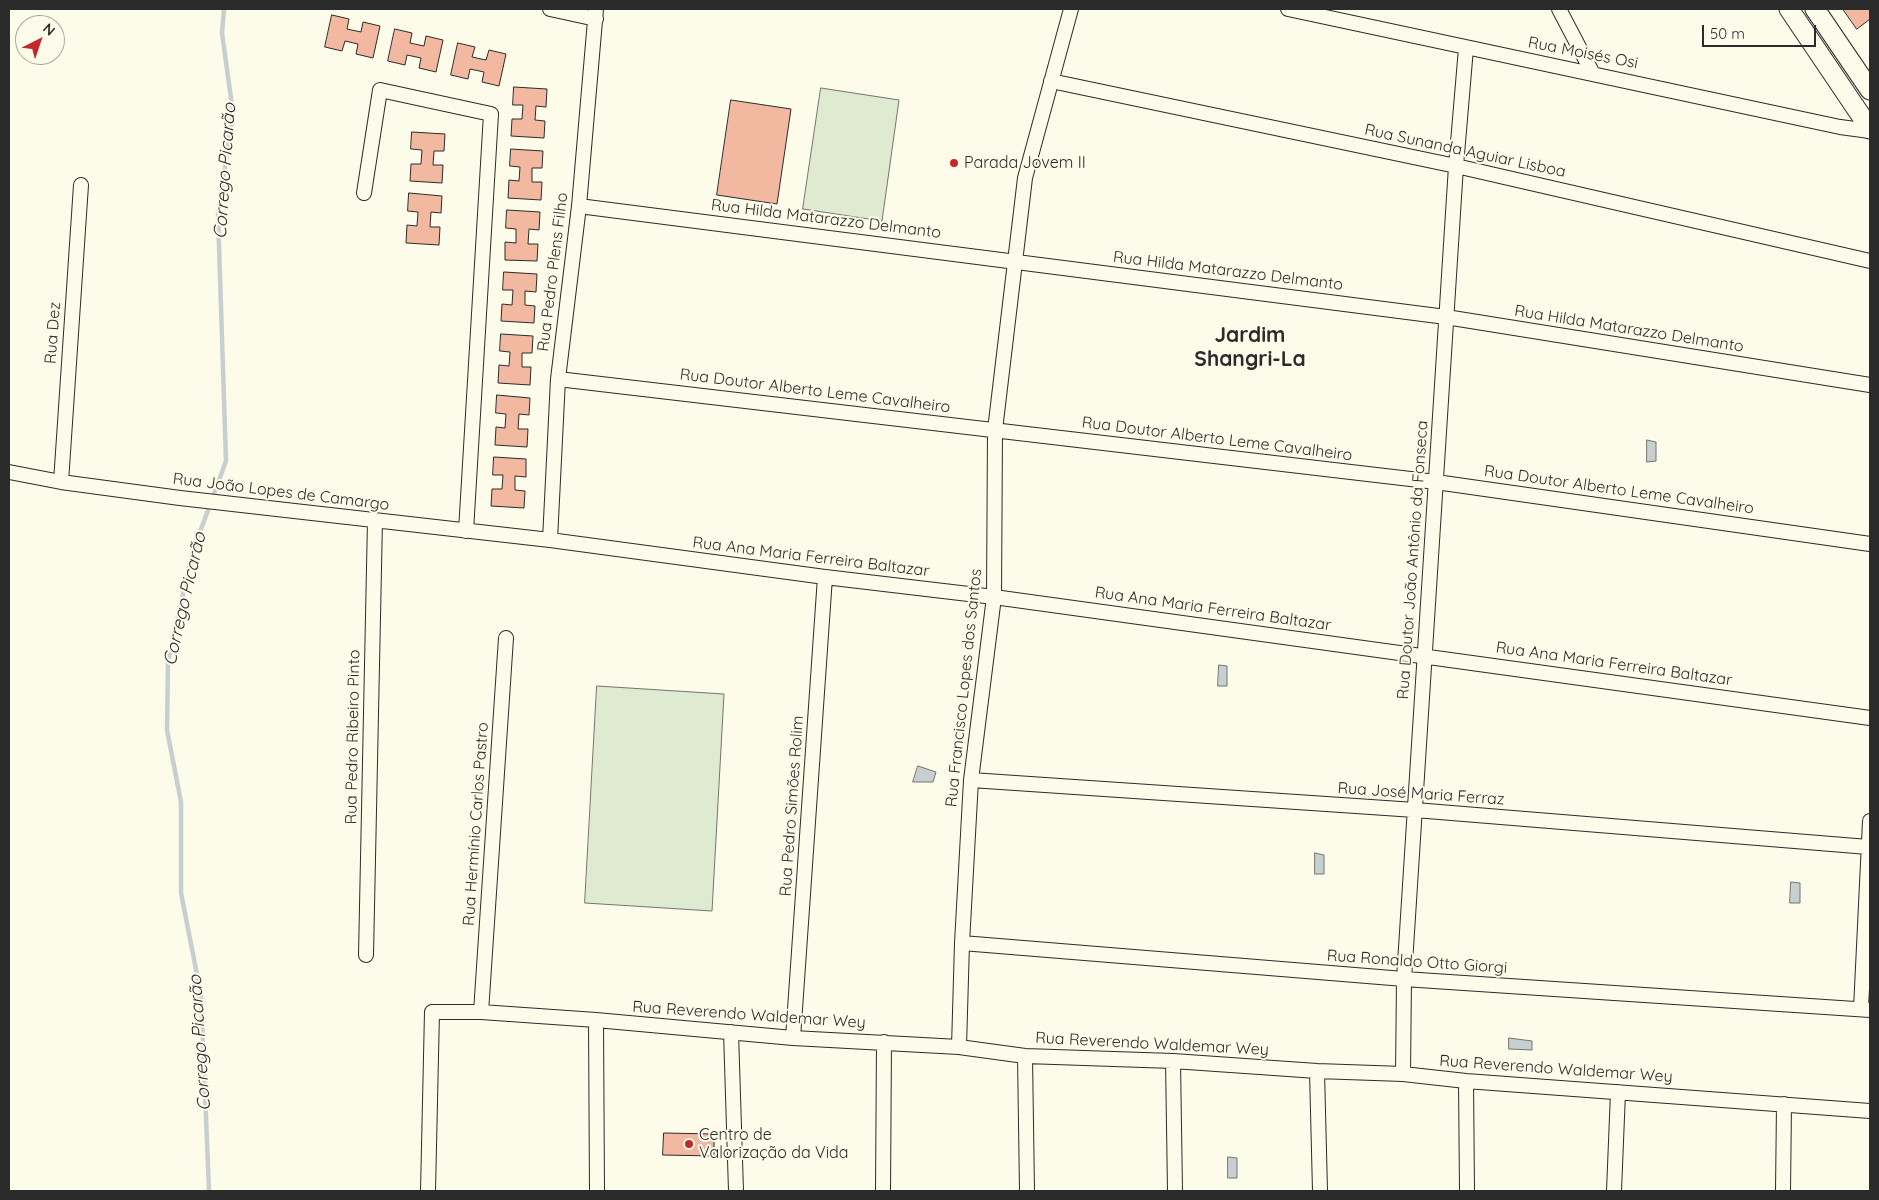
<!DOCTYPE html>
<html>
<head>
<meta charset="utf-8">
<style>
	body { margin:0 }
	#map { position:relative; width:1879px; height:1200px; overflow:hidden; background:#fdfbea; font-family:Quicksand,sans-serif }
	canvas { display:block }
	.frame { position:absolute; inset:0; border:10px solid #2b2b2b; pointer-events:none }
	.north { position:absolute; left:15px; top:15px; width:50px; height:50px; box-sizing:border-box; background:#fdfbea; border:1px solid #a9a89e; border-radius:50%; rotate:41deg; font-size:14px; font-weight:700; line-height:20px; text-align:center; color:#2b2b2b }
	.north::after { content:''; display:block; margin:auto; width:18px; height:22px; background:#c62828; clip-path:polygon(50% 0,100% 100%,50% 72%,0 100%) }
	.scale { position:absolute; left:1702px; top:25px; width:114px; height:22px; box-sizing:border-box; border:2px solid #2b2b2b; border-top:0; padding-left:6px; font-size:15px; line-height:18px; white-space:nowrap; color:#2b2b2b; -webkit-text-stroke:4px #fdfbea; paint-order:stroke }
</style>
</head>
<body>
<div id="map">
<canvas width="1879" height="1200"></canvas>
<div class="frame"></div>
<div class="north">N</div>
<div class="scale">50 m</div>
</div>
<script>
const context = document.querySelector('canvas').getContext('2d');
context.lineJoin = 'round';
function paint(path, color) { context.fillStyle = color; context.fill(path, 'evenodd'); }
function trace(path, color, width, dash) { context.strokeStyle = color; context.lineWidth = width; context.lineCap = dash ? 'butt' : 'round'; context.setLineDash(dash || []); context.stroke(path); }
function drawText(font, color, halo, rows, align = 'center') {
  context.font = font + ' Quicksand,sans-serif'; context.lineWidth = 4; context.setLineDash([]); context.textBaseline = 'middle'; context.strokeStyle = halo; context.fillStyle = color; for (const [text, x, y, turn = 0] of rows) {
    context.save(); context.translate(x, y); context.rotate((+turn || 0) * Math.PI / 180); context.textAlign = isNaN(turn) ? turn : align; if (halo) context.strokeText(text, 0, 0); context.fillText(text, 0, 0); context.restore();
  }
}
const green = new Path2D(`
	M821 88 899 100 882 221 803 209Z
	M597 686 724 694 712 911 585 903Z`);
const water = new Path2D(`
	M1647 440 1656 442V461L1647 462Z
	M1219 665 1227 666V686H1218Z
	M918 766 936 772 933 782H913Z
	M1315 853 1324 855V874H1315Z
	M1791 882 1800 883V903H1790Z
	M1509 1038 1532 1041V1050L1509 1049Z
	M1228 1157 1237 1158V1178H1228Z`);
const stream = new Path2D(`
	M209 1191 201 995 181 893V802L167 730 168 661 192 554 226 461 218 214 233 113 222 33 224 9`);
const building = new Path2D(`
	M1843 9H1870V19L1857 29Z
	M332 15 349 19 347 29 361 32 363 22 380 26 373 58 356 54 358 44 345 41 342 51 325 47Z
	M395 29 412 33 410 43 424 46 426 36 443 40 436 72 419 68 421 58 407 55 405 65 388 61Z
	M458 43 475 47 472 57 486 60 489 50 506 54 499 86 482 82 484 72 470 69 468 79 451 75Z
	M514 87 547 89 546 107 536 106 535 120 545 121 544 138 511 136 512 119H522L523 105H513Z
	M731 100 791 109 777 204 717 195Z
	M412 132 445 134 444 151H434L433 165H443L442 183 410 181 411 164H421L422 150 411 149Z
	M511 149 543 151 542 168H532V182H542L541 200 508 198 509 180 519 181 520 167 510 166Z
	M409 193 442 196 441 213 431 212 430 227H440L439 245 406 243 407 225 417 226 418 212 408 211Z
	M507 210 540 212 539 230 529 229 528 244H538L537 261 505 260V242L516 243V229L506 228Z
	M504 272 537 274 536 292 525 291V305L535 306 534 323 501 321 502 304 512 305 513 290H503Z
	M501 334 533 336 532 353H522V367H531L530 385 498 383 499 365 509 366 510 352 500 351Z
	M497 395 530 398 529 415 519 414 518 429H528L527 447 495 445 496 427 505 428 506 414 496 413Z
	M494 457 526 459V477L515 476V490L525 491 524 508 491 506 492 489H502L503 475H493Z
	M664 1133 714 1134V1156L663 1155Z`);
const minor = new Path2D(`
	M550 9 596 19
	M1288 9 1840 127 1870 131
	M1559 9 1592 72
	M1051 81 1456 166 1870 261
	M364 193 380 90 491 114 466 531
	M579 206 1446 317 1870 385
	M558 379 1436 482 1870 544
	M9 472 61 482 180 498 550 540 825 577 994 597 1870 718
	M61 482 81 185
	M550 540 558 379 579 206 596 9
	M971 780 1415 810 1868 847
	M962 943 1404 979 1870 1010
	M366 955 375 520
	M1861 1009 1870 821
	M481 1012 506 638
	M596 1020 597 1191
	M731 1032 736 1191
	M793 1038 825 577
	M959 1047 962 943 971 780 994 597 995 430 1025 178 1071 9
	M1025 1056 1027 1191
	M1173 1061 1175 1191
	M1317 1071 1320 1191
	M1403 1074 1404 979 1456 166 1466 48
	M1466 1081 1467 1191
	M428 1191 432 1012H481L596 1020 793 1038 959 1047 1025 1056 1173 1061 1317 1071 1403 1074 1466 1081 1870 1111
	M883 1191 884 1042
	M1614 1191 1618 1092
	M1783 1191 1784 1104`);
const secondary = new Path2D(`
	M1789 9 1870 129
	M1815 9 1870 90`);
const markers = [
	[954,163,5,"#c62828"],
	[689,1144,5,"#c62828"]
];
const streetNames = [
	["Rua Moisés Osi",1583,53,11],
	["Rua Sunanda Aguiar Lisboa",1465,151,12],
	["Rua Hilda Matarazzo Delmanto",826,219,7],
	["Rua Hilda Matarazzo Delmanto",1228,271,7],
	["Rua Pedro Plens Filho",553,272,-83],
	["Rua Hilda Matarazzo Delmanto",1629,329,9],
	["Rua Dez",53,333,-86],
	["Rua Doutor Alberto Leme Cavalheiro",815,391,7],
	["Rua Doutor Alberto Leme Cavalheiro",1217,439,7],
	["Rua Doutor Alberto Leme Cavalheiro",1619,490,8],
	["Rua João Lopes de Camargo",281,492,7],
	["Rua Ana Maria Ferreira Baltazar",811,557,7],
	["Rua Doutor João Antônio da Fonseca",1413,560,-86],
	["Rua Ana Maria Ferreira Baltazar",1213,609,8],
	["Rua Ana Maria Ferreira Baltazar",1614,664,8],
	["Rua Francisco Lopes dos Santos",964,688,-84],
	["Rua Pedro Ribeiro Pinto",353,737,-89],
	["Rua José Maria Ferraz",1421,794,4],
	["Rua Pedro Simões Rolim",792,806,-86],
	["Rua Hermínio Carlos Pastro",476,824,-86],
	["Rua Ronaldo Otto Giorgi",1417,962,4],
	["Rua Reverendo Waldemar Wey",749,1015,4],
	["Rua Reverendo Waldemar Wey",1152,1044,3],
	["Rua Reverendo Waldemar Wey",1556,1069,4]
];
const poiNames = [
	["Parada Jovem II",964,163],
	["Centro de",699,1135],
	["Valorização da Vida",699,1153]
];
const waterNames = [
	["Corrego Picarão",225,171,-86],
	["Corrego Picarão",185,599,-77],
	["Corrego Picarão",200,1043,-94]
];
const districtNames = [
	["Jardim",1250,336],
	["Shangri-La",1250,360]
];
paint(green, '#deebd1');
trace(green, '#74746e', 1);
paint(water, '#c7d0d0');
trace(water, '#74746e', 1);
trace(stream, '#c7d0d0', 4.5);
paint(building, '#f2b8a0');
trace(building, '#2b2b2b', 1);
trace(minor, '#2b2b2b', 16);
trace(secondary, '#2b2b2b', 21);
trace(minor, '#fdfbea', 14);
trace(secondary, '#fdfbea', 19);
for (const [x, y, r, color] of markers) { const dot = new Path2D(); dot.arc(x, y, r, 0, 2 * Math.PI); context.fillStyle = color; context.fill(dot); trace(dot, '#fdfbea', 2); }
drawText('16px', '#2b2b2b', '#fdfbea', streetNames);
drawText('16px', '#2b2b2b', '#fdfbea', poiNames, 'left');
drawText('italic 18px', '#2b2b2b', '#fdfbea', waterNames);
drawText('bold 21px', '#2b2b2b', '#fdfbea', districtNames);
</script>
</body>
</html>
